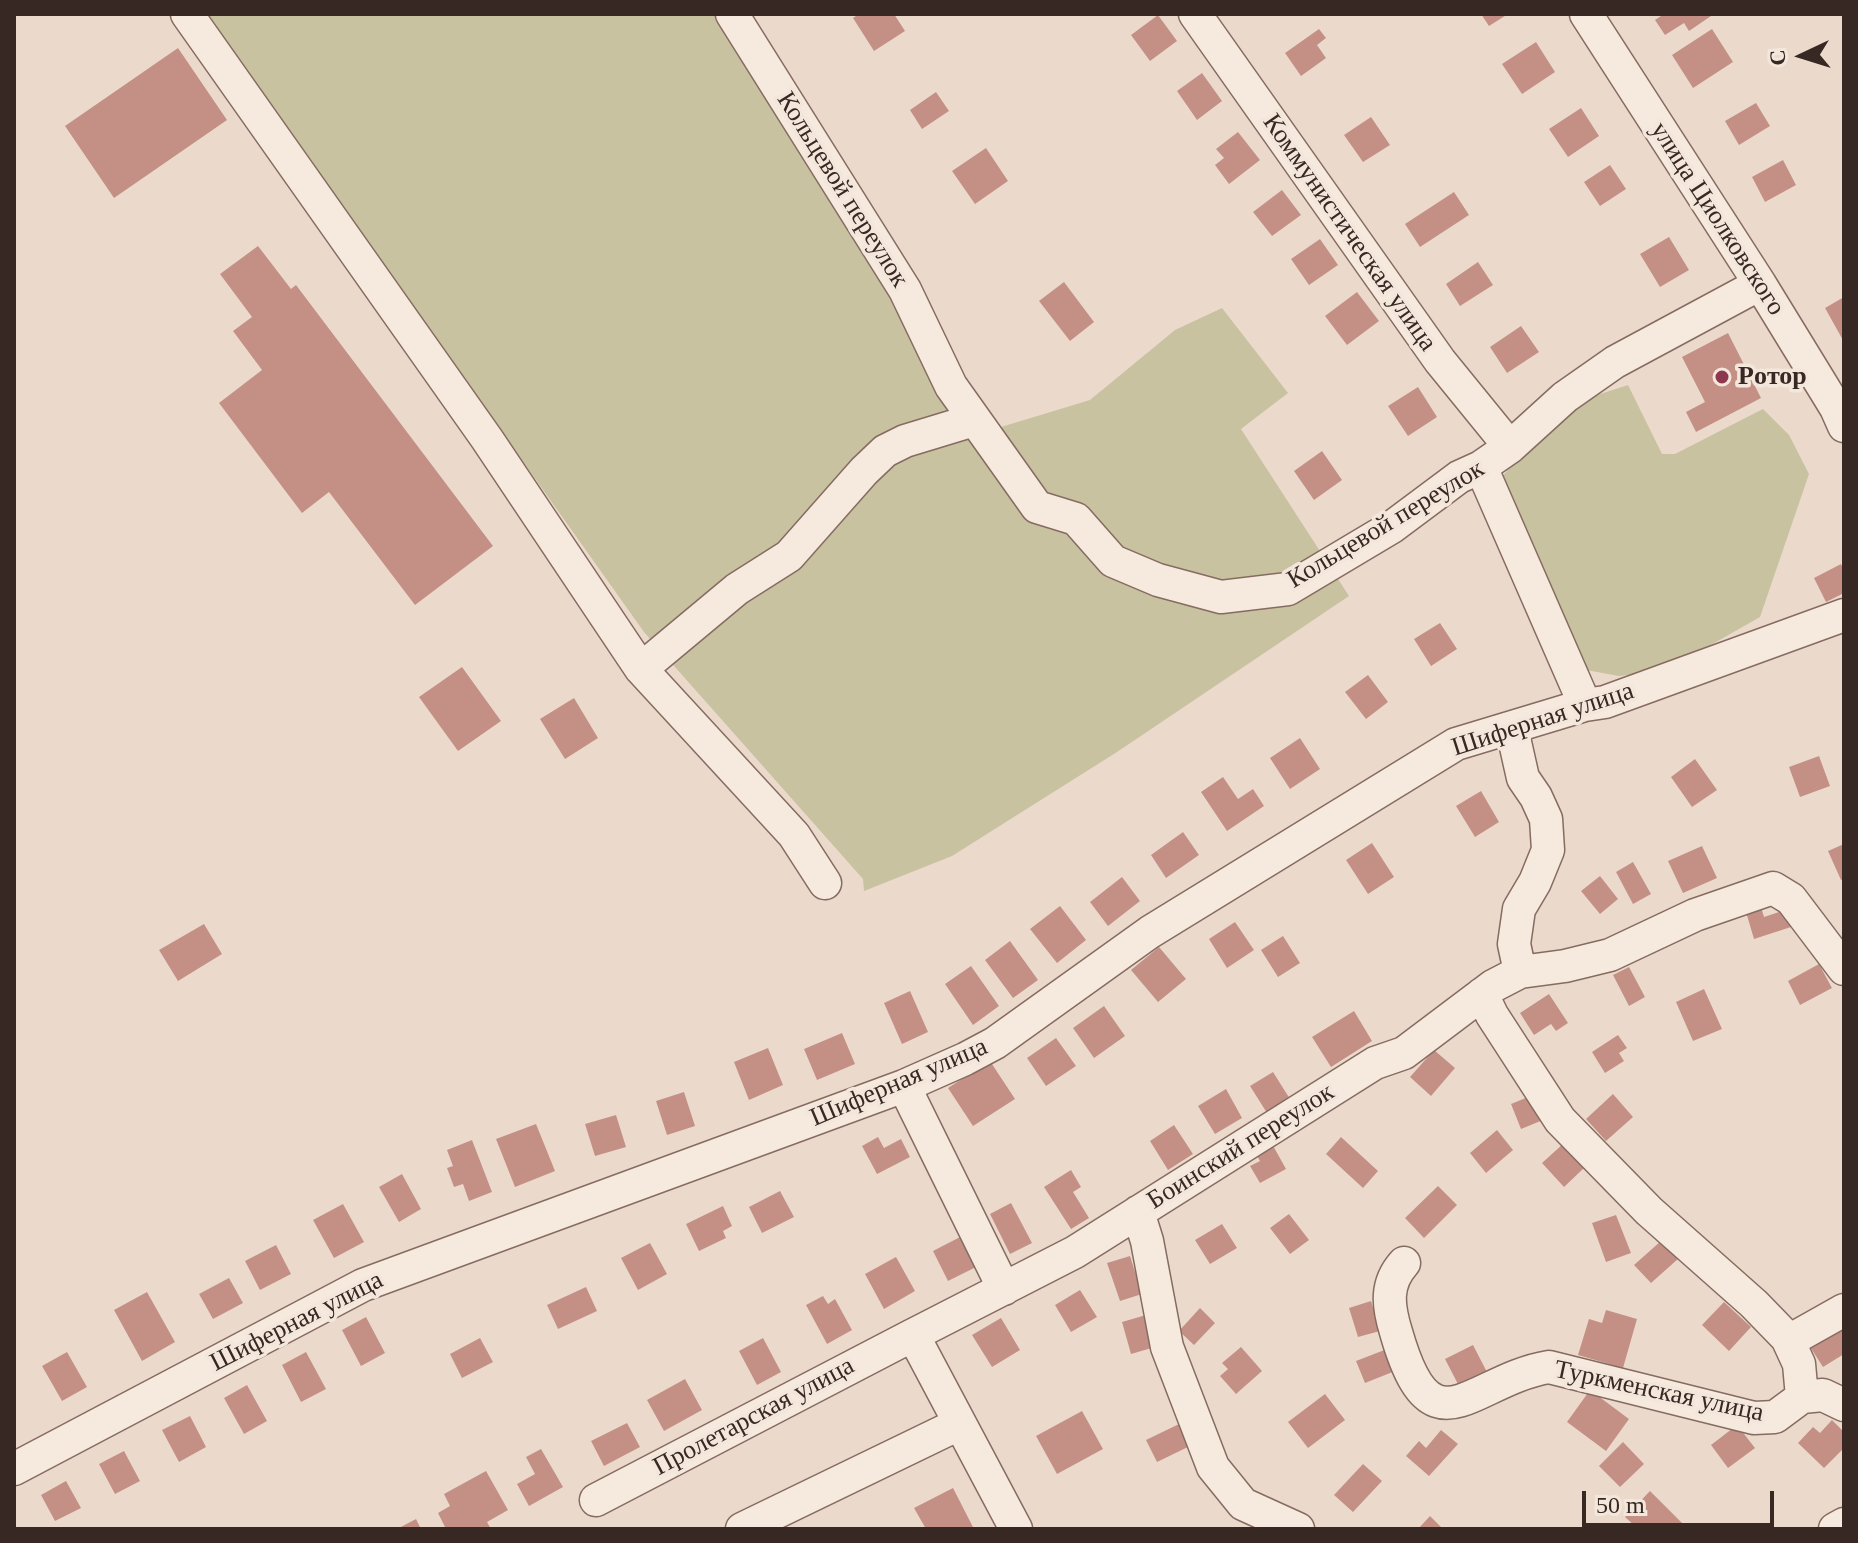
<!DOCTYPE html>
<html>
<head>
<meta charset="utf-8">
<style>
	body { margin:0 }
	#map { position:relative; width:1858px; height:1543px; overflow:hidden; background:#ebdacc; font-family:Georgia,serif }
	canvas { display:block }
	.frame { position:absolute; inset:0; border:16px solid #382823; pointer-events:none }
	.north { position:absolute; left:1762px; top:16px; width:80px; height:80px; -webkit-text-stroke:6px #f3e6db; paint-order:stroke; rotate:266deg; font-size:22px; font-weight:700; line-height:32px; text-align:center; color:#382823 }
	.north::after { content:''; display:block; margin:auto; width:28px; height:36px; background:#382823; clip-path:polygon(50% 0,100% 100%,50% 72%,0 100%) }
	.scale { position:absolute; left:1582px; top:1491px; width:192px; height:36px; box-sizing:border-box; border:4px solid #382823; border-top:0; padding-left:10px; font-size:24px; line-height:28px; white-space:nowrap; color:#382823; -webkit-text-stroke:6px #f3e6db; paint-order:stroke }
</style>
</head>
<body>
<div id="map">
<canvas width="1858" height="1543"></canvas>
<div class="frame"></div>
<div class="north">С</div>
<div class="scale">50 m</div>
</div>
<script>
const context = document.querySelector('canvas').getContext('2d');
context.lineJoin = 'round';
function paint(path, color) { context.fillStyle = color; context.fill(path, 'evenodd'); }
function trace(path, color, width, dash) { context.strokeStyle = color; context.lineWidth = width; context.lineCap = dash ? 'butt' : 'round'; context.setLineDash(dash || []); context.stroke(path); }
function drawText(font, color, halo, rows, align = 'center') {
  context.font = font + ' Georgia,serif'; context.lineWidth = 7; context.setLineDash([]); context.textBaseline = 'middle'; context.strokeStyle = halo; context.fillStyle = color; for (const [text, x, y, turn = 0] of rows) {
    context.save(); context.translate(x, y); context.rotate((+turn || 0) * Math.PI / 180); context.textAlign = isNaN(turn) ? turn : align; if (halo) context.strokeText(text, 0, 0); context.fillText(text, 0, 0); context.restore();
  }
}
const green = new Path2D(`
	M205 14H721L883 282 1001 427 1090 400 1175 330 1222 308 1288 393 1241 429 1349 596 1117 752 952 856 864 891 863 879 644 632Z
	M1628 385 1662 454H1675L1763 409 1789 435 1809 474 1760 617 1651 679 1637 674 1619 676 1586 670 1496 483 1538 437 1582 400Z`);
const building = new Path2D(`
	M859 14H894L905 31 874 51 853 18Z
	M1481 14H1508L1489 26Z
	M1664 14H1714L1689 31 1684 23 1665 35 1655 20Z
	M1158 15 1177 41 1150 61 1131 35Z
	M1319 29 1326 38 1317 45 1326 58 1301 76 1285 53Z
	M1712 29 1733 62 1693 88 1672 55Z
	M1536 42 1555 72 1522 94 1502 64Z
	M178 48 227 120 114 198 65 126Z
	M1202 73 1222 101 1197 120 1177 91Z
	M936 92 949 111 922 129 910 110Z
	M1756 103 1770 126 1739 145 1725 121Z
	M1581 108 1599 136 1568 157 1549 129Z
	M1371 117 1390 145 1363 162 1344 135Z
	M1238 132 1260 160 1229 184 1215 165 1224 158 1216 149Z
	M986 148 1008 181 975 204 952 171Z
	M1783 160 1796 185 1765 202 1752 177Z
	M1610 165 1626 189 1600 206 1584 182Z
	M1282 190 1301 215 1272 236 1253 212Z
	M1454 192 1469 215 1420 247 1405 224Z
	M1669 237 1689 270 1660 287 1640 254Z
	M1320 239 1338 265 1309 285 1291 259Z
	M258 246 291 289 296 285 493 546 415 605 329 492 302 513 219 403 262 370 233 331 252 317 220 274Z
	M1478 262 1493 285 1460 306 1446 284Z
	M1064 282 1094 322 1070 341 1039 301Z
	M1357 292 1379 321 1347 345 1325 316Z
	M1844 297V342L1825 308Z
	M1521 326 1539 352 1507 373 1490 347Z
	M1728 333 1761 398 1696 432 1686 412 1705 402 1682 357Z
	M1418 387 1437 417 1408 436 1388 406Z
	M1322 451 1342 480 1314 500 1294 471Z
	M1841 564 1844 571V593L1826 602 1814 578Z
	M1440 623 1457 649 1431 666 1414 639Z
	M462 667 501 721 458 751 419 697Z
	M1368 675 1388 702 1366 719 1345 692Z
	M574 698 598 738 565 759 540 719Z
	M1300 738 1320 769 1290 789 1270 758Z
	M1819 756 1830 786 1800 797 1789 767Z
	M1695 759 1717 790 1692 807 1671 777Z
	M1223 777 1238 799 1253 789 1264 806 1227 831 1201 792Z
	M1481 791 1499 822 1475 837 1456 806Z
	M1183 832 1199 855 1166 878 1151 855Z
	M1372 843 1394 877 1368 894 1346 860Z
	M1844 844V879L1841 880 1828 851Z
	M1702 846 1717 878 1683 893 1668 861Z
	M1633 862 1651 894 1633 904 1616 872Z
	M1600 876 1618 899 1600 914 1581 891Z
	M1122 877 1140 901 1108 926 1090 902Z
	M1060 906 1086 940 1057 963 1030 929Z
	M1761 907 1764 917 1785 910 1791 927 1754 939 1746 912Z
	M1235 922 1254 950 1227 968 1209 939Z
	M204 924 222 954 178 981 159 950Z
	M1283 936 1300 963 1278 977 1261 950Z
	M1010 941 1038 980 1013 998 985 960Z
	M1159 947 1186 979 1158 1002 1131 970Z
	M1819 964 1832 988 1800 1005 1788 981Z
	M971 966 999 1006 973 1025 945 984Z
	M1629 967 1645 997 1629 1006 1613 975Z
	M1704 989 1722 1029 1693 1041 1676 1002Z
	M910 991 928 1032 902 1044 884 1003Z
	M1549 994 1568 1023 1556 1031 1551 1024 1534 1035 1520 1013Z
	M1104 1006 1125 1036 1094 1058 1073 1028Z
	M1354 1011 1372 1041 1331 1067 1312 1037Z
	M842 1033 855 1064 817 1080 804 1049Z
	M1618 1035 1627 1048 1619 1053 1624 1061 1605 1073 1592 1052Z
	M1056 1038 1076 1066 1046 1086 1027 1058Z
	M768 1048 783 1085 749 1100 734 1062Z
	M1434 1050 1455 1068 1431 1096 1410 1077Z
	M990 1061 1015 1099 973 1126 948 1088Z
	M1273 1072 1290 1099 1267 1113 1250 1086Z
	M1226 1089 1242 1118 1215 1134 1198 1106Z
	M684 1092 695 1126 667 1135 656 1101Z
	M1613 1094 1633 1117 1606 1141 1586 1119Z
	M1533 1095 1543 1120 1521 1129 1511 1104Z
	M616 1115 626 1147 595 1156 585 1124Z
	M536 1124 555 1171 515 1187 496 1139Z
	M1174 1125 1193 1154 1168 1170 1150 1141Z
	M1497 1130 1513 1150 1486 1173 1470 1153Z
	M878 1137 884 1148 901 1139 910 1157 877 1174 862 1146Z
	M1341 1137 1378 1171 1363 1188 1326 1154Z
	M472 1140 492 1192 469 1201 463 1184 454 1187 447 1168 453 1166 447 1150Z
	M1271 1142 1286 1169 1260 1183 1250 1166 1260 1161 1254 1151Z
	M1564 1143 1585 1167 1564 1187 1542 1163Z
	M1071 1170 1081 1187 1073 1192 1089 1218 1071 1229 1044 1187Z
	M402 1174 421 1209 399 1222 379 1187Z
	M1438 1186 1457 1205 1424 1238 1405 1218Z
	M780 1191 794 1217 762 1233 749 1207Z
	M1011 1203 1032 1243 1010 1254 990 1214Z
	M343 1204 364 1242 334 1258 313 1220Z
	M723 1206 732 1226 723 1231 726 1238 699 1251 686 1224Z
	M1289 1214 1309 1240 1290 1254 1270 1228Z
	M1616 1215 1631 1253 1606 1262 1592 1223Z
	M1222 1224 1237 1248 1210 1264 1195 1240Z
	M962 1236 978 1266 948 1281 933 1251Z
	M1661 1241 1678 1259 1651 1283 1634 1265Z
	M650 1243 667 1274 638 1290 621 1258Z
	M276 1245 291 1274 260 1290 245 1261Z
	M1130 1256 1142 1294 1120 1301 1107 1263Z
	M896 1257 915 1291 884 1309 865 1274Z
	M229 1278 243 1303 213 1319 199 1294Z
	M586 1287 597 1311 558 1329 547 1305Z
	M1080 1290 1097 1317 1071 1332 1055 1305Z
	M147 1292 175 1342 142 1361 114 1310Z
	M823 1296 828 1304 835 1299 852 1330 827 1344 806 1305Z
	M1371 1301 1380 1331 1358 1337 1349 1308Z
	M1724 1302 1751 1327 1729 1351 1702 1325Z
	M1200 1308 1215 1323 1194 1345 1179 1331Z
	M1606 1310 1637 1319 1623 1368 1578 1355 1589 1319 1602 1323Z
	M1146 1315 1155 1347 1131 1354 1122 1322Z
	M366 1317 385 1353 361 1366 342 1330Z
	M1001 1318 1020 1350 992 1367 972 1335Z
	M1839 1322 1844 1330V1354L1823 1367 1807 1342Z
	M480 1338 493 1362 462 1378 450 1354Z
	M763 1338 781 1372 757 1385 739 1351Z
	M1473 1345 1489 1376 1461 1390 1445 1359Z
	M1241 1347 1262 1371 1236 1394 1220 1376 1228 1369 1222 1363Z
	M1387 1349 1395 1371 1365 1383 1356 1361Z
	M67 1352 87 1387 62 1401 42 1366Z
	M306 1352 326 1389 301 1402 282 1365Z
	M685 1379 702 1410 664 1431 647 1400Z
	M247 1385 267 1421 244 1434 224 1398Z
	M1590 1390 1629 1419 1606 1451 1567 1422Z
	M1325 1394 1345 1420 1308 1448 1288 1422Z
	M1082 1411 1103 1449 1057 1474 1036 1436Z
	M190 1416 206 1447 179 1462 162 1430Z
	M1832 1420 1844 1432V1448L1824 1468 1798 1443 1813 1427 1820 1433Z
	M627 1423 640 1447 604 1466 591 1441Z
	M1179 1424 1190 1446 1157 1462 1146 1440Z
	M1737 1425 1755 1448 1728 1468 1711 1445Z
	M1441 1430 1458 1444 1429 1476 1406 1456 1419 1441 1426 1448Z
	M1623 1442 1644 1464 1620 1487 1599 1466Z
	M541 1449 563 1487 529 1506 517 1484 535 1474 526 1457Z
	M124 1451 140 1481 115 1494 99 1464Z
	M1363 1464 1382 1481 1353 1512 1334 1495Z
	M486 1471 508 1510 487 1522 491 1529H446L438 1513 450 1506 444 1494Z
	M66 1481 81 1508 55 1521 41 1495Z
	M953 1488 974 1529H926L914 1508Z
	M1650 1491 1686 1527 1684 1529H1638L1625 1517Z
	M1430 1516 1443 1529H1418Z
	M416 1519 421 1529H397Z`);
const minor = new Path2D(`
	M187 14 487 439 641 669 794 835 825 883
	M732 14 905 290 951 386 1037 507 1076 519 1113 561 1158 580 1221 597 1288 589 1392 527 1459 477 1481 467 1510 447 1565 397 1615 362 1760 284
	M1195 14 1440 361 1510 447
	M1586 14 1760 284 1836 408 1844 426
	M1481 467 1585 705
	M641 669 737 589 789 556 864 471 885 451 905 441 974 420
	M1512 729 1523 778 1536 797 1546 819 1548 850 1535 882 1519 909 1514 944 1520 972
	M1482 994 1492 1015 1560 1120 1649 1211 1754 1304 1787 1338 1799 1364 1802 1397
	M904 1086 1004 1289
	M1138 1212 1147 1241 1167 1347 1213 1467 1243 1504 1298 1529
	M1404 1263C1385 1284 1388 1306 1396 1332 1432 1458 1470 1380 1549 1367L1754 1418 1775 1417 1802 1397 1823 1395 1844 1405
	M1787 1338 1796 1337 1844 1310
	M14 1469 363 1285 904 1086 965 1059 995 1043 1150 932 1456 744 1585 705 1605 702 1844 615
	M596 1500 913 1335
	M742 1529 959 1424
	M1016 1529 913 1335 1075 1252 1375 1063 1404 1053 1493 986 1520 972 1565 966 1610 955 1695 915 1773 888 1791 899 1844 969
	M1835 1529 1844 1524`);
const markers = [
	[1722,377,8,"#8e384f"]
];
const streetNames = [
	["Кольцевой переулок",842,190,58],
	["улица Циолковского",1717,219,57],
	["Коммунистическая улица",1349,233,55],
	["Кольцевой переулок",1386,525,-31],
	["Шиферная улица",1543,720,-18],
	["Шиферная улица",899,1083,-23],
	["Боинский переулок",1241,1147,-32],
	["Шиферная улица",297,1322,-27],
	["Туркменская улица",1659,1392,12],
	["Пролетарская улица",754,1417,-28]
];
const poiNames = [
	["Poтор",1738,377]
];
paint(green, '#c8c2a0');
paint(building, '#c49086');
trace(minor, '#866b61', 35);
trace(minor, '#f6e9de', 32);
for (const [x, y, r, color] of markers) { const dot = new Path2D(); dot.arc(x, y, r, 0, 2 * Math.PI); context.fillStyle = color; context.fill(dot); trace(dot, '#f3e6db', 3); }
drawText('26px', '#382823', '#f3e6db', streetNames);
drawText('bold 26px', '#382823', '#f3e6db', poiNames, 'left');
</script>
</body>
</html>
